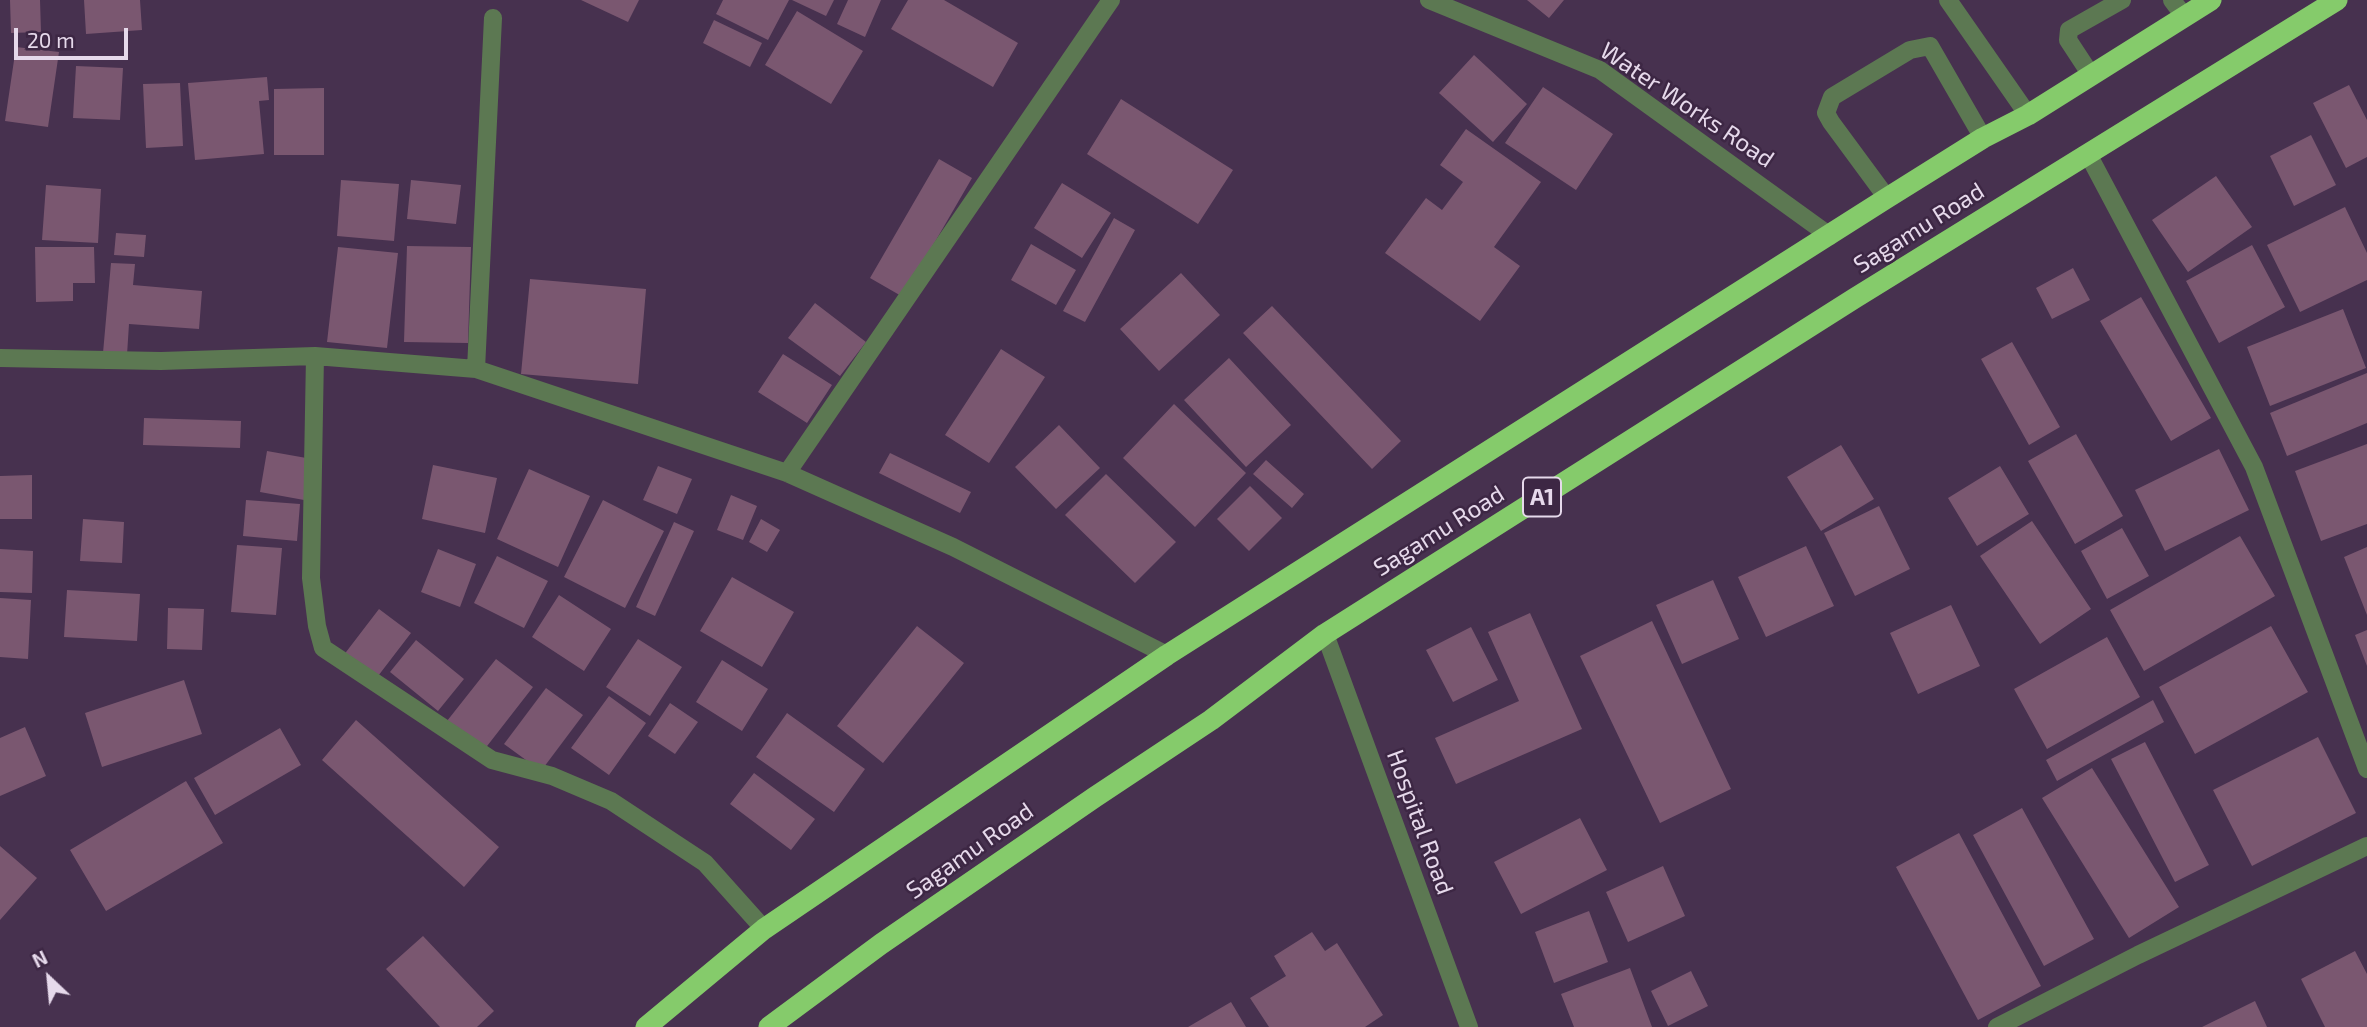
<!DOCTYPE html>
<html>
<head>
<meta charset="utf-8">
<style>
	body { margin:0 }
	#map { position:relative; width:2367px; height:1027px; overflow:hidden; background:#47314f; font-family:"Exo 2",sans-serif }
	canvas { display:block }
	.north { position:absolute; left:14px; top:943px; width:70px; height:70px; -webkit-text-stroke:5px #3d2744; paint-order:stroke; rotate:334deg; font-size:19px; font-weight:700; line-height:28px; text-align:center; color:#e6d9eb }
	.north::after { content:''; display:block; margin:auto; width:24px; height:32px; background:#e6d9eb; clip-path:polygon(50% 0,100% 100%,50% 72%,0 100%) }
	.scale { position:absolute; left:14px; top:28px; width:114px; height:32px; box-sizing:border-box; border:4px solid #e6d9eb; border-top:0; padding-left:9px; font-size:21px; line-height:24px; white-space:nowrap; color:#e6d9eb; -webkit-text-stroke:5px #3d2744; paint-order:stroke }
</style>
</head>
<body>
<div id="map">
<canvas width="2367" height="1027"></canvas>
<div class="north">N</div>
<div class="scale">20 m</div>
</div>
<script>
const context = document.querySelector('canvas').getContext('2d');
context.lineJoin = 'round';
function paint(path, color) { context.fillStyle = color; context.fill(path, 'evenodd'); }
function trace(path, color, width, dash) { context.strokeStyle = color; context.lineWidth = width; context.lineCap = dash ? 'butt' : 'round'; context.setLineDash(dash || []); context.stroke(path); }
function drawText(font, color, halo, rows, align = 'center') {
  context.font = font + ' "Exo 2",sans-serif'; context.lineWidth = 5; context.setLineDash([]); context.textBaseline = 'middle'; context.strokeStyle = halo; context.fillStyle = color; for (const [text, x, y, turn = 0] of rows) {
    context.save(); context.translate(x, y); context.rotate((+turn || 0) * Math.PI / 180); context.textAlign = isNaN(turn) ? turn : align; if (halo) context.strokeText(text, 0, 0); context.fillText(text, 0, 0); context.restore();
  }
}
const building = new Path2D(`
	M10 0H40L41 32 11 33Z
	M84 0H140L142 30 86 34Z
	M581 0H639L628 22Z
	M723 0H789L768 40 716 14Z
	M792 0H834L826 16Z
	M848 0H881L865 37 837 24Z
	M908 0H944L1018 43 993 87 891 29Z
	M1527 0H1564L1549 18Z
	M797 11 863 51 831 104 765 65Z
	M714 20 762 43 750 67 703 43Z
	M16 47 59 52 48 127 5 121Z
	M1474 55 1527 104 1493 142 1439 93Z
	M76 66 123 68 120 120 73 118Z
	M267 77 269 100 259 101 264 154 195 160 188 83Z
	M180 83 183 146 146 148 143 84Z
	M2349 85 2367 120V157L2346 168 2313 103Z
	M1543 87 1613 134 1576 190 1505 143Z
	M324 88V155H274V89Z
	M1121 99 1233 170 1198 224 1087 154Z
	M1466 129 1541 182 1494 247 1520 266 1480 321 1385 253 1426 198 1442 210 1463 182 1440 165Z
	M2311 135 2336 185 2294 206 2270 156Z
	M939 159 972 178 903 297 870 278Z
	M2216 176 2252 227 2188 272 2152 220Z
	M341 180 399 184 394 241 337 236Z
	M411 180 461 185 456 224 407 219Z
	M1062 183 1111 213 1082 258 1034 228Z
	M46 185 101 189 98 243 42 240Z
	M2345 207 2367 253V280L2300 312 2267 245Z
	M1114 218 1135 230 1085 322 1063 311Z
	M116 233 146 235 144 257 114 255Z
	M1031 244 1076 270 1056 305 1011 280Z
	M2252 245 2285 307 2219 343 2186 281Z
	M407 246 471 247 468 343 404 342Z
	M35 247H94L95 283H73V301L36 302Z
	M338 247 398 253 387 348 327 342Z
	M111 263 135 264 133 285 202 291 199 329 129 324 127 355 103 353Z
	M2073 268 2090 300 2052 319 2036 288Z
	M1181 273 1220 315 1159 371 1120 329Z
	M530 279 646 289 638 384 521 374Z
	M2141 297 2211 418 2171 441 2100 321Z
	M815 303 866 342 840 376 788 338Z
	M1272 306 1401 441 1372 469 1243 333Z
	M2343 309 2366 368 2270 406 2247 347Z
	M2012 342 2060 427 2029 445 1981 359Z
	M1001 349 1045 377 989 463 945 435Z
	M783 354 832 385 807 423 758 392Z
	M1229 358 1291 425 1246 467 1184 400Z
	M2367 373V423L2287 456 2270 413Z
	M1174 404 1246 473 1195 527 1123 458Z
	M144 418 241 421 240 448 143 445Z
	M1059 425 1100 468 1056 509 1015 467Z
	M2076 434 2123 516 2075 544 2028 461Z
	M2367 444V524L2321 541 2295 471Z
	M1841 445 1874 499 1821 531 1787 477Z
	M2219 449 2249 510 2165 551 2135 490Z
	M267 451 312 459 304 500 260 492Z
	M890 453 971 492 960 513 879 473Z
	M1266 460 1304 494 1292 508 1253 474Z
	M433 465 497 478 485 533 422 519Z
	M658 466 692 479 677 514 643 500Z
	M2000 466 2029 514 1977 546 1948 498Z
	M529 469 590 496 558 567 497 539Z
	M1106 474 1176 542 1135 583 1065 515Z
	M32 475V519H0V476Z
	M1250 486 1282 518 1249 551 1217 519Z
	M731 495 757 506 743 540 717 530Z
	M246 500 300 504 297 541 243 536Z
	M603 500 664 531 625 608 564 577Z
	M1879 506 1910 569 1855 596 1824 533Z
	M83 519 124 522 122 563 80 561Z
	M761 519 780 530 767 552 749 542Z
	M2032 521 2091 609 2040 644 1980 556Z
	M674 522 694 531 655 616 636 607Z
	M2122 528 2149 576 2107 599 2081 551Z
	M2240 536 2275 596 2144 671 2110 610Z
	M237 545 282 548 276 615 231 612Z
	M1806 546 1834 606 1766 637 1738 577Z
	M2367 547V615L2344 557Z
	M0 549 33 551 32 593 0 592Z
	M438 549 476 564 460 607 421 592Z
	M497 556 548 581 524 628 474 603Z
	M732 577 794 612 762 667 700 631Z
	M1713 580 1739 639 1682 664 1656 605Z
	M67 590 140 594 137 641 64 637Z
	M559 595 611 629 584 671 532 637Z
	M0 598 31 600 28 659 0 657Z
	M1951 605 1980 666 1918 694 1890 633Z
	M168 608 204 609 202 650 167 649Z
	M379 609 411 633 375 680 343 656Z
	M1530 613 1582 729 1456 784 1435 738 1519 701 1488 632Z
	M1652 621 1731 789 1660 823 1580 656Z
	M917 626 964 663 883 763 837 726Z
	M2271 626 2308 692 2195 754 2159 687Z
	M1471 627 1498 680 1453 702 1426 650Z
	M2367 630V666L2355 635Z
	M2107 637 2140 697 2047 749 2014 689Z
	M638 639 682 667 650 716 606 687Z
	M416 640 464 679 438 711 390 672Z
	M496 659 533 687 484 750 447 721Z
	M722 660 768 689 742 731 696 702Z
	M184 680 202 734 102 767 85 713Z
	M546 688 583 715 541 771 504 744Z
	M609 696 646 723 609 775 571 748Z
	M2153 700 2164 722 2057 781 2046 760Z
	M670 703 698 722 675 754 648 736Z
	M787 713 865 769 834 812 756 757Z
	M356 720 499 847 464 887 322 760Z
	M25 727 46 776 0 796V738Z
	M280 728 301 765 215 815 194 778Z
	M2318 737 2356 813 2252 866 2213 790Z
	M2145 742 2209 865 2175 882 2111 759Z
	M2092 768 2179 907 2129 938 2042 798Z
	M754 773 815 819 791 850 730 804Z
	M186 781 223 843 106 911 70 850Z
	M2022 808 2094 939 2044 966 1973 835Z
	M1580 818 1607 870 1521 914 1494 862Z
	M1959 833 2041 986 1978 1020 1896 867Z
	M0 846 37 878 0 920Z
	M1663 866 1685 916 1628 942 1606 892Z
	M1589 911 1608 962 1554 983 1535 932Z
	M1312 932 1325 951 1337 943 1383 1015 1365 1027H1269L1250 998 1286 976 1274 956Z
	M423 936 494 1011 477 1027H440L386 969Z
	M2355 951 2367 974V1027H2325L2301 979Z
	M1630 968 1652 1027H1574L1561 994Z
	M1691 971 1708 1006 1668 1026 1651 991Z
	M2255 1001 2267 1027H2202Z
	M1231 1002 1246 1027H1188Z`);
const minor = new Path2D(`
	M1429 0 1600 70 1830 236
	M1948 0 2028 115
	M2172 0 2184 16
	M2091 75 2068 40 2069 30 2122 0
	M2088 154 2254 467 2367 769
	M1887 198 1831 122 1826 113 1832 97 1910 50 1930 46 1983 138
	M315 356 311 578 317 626 323 648 492 760 552 776 611 801 705 863 764 929
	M0 358 161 361 315 356 476 369 787 473 953 547 1167 655
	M476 369 493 18
	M787 473 1111 0
	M1325 634 1469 1027
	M1997 1027 2138 955 2367 846`);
const highway = new Path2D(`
	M646 1027 764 929 1167 655 1887 198 1983 138 2028 115 2211 0
	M769 1027 881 944 1095 797 1211 720 1325 634 1855 298 2337 0`);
const shields = [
	[1542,497,38]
];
const shieldNames = [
	["A1",1542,497]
];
const streetNames = [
	["Water Works Road",1687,105,34],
	["Sagamu Road",1919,228,-32],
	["Sagamu Road",1439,531,-32],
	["Hospital Road",1420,822,70],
	["Sagamu Road",970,851,-35]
];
paint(building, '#7a5770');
trace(minor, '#5c7852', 18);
trace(highway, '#85cb6b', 21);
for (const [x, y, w] of shields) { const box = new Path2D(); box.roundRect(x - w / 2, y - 19.5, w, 39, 5); context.fillStyle = '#3d2744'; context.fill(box); trace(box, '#e6d9eb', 2); }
drawText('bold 23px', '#e6d9eb', null, shieldNames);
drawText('24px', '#e6d9eb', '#3d2744', streetNames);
</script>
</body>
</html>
